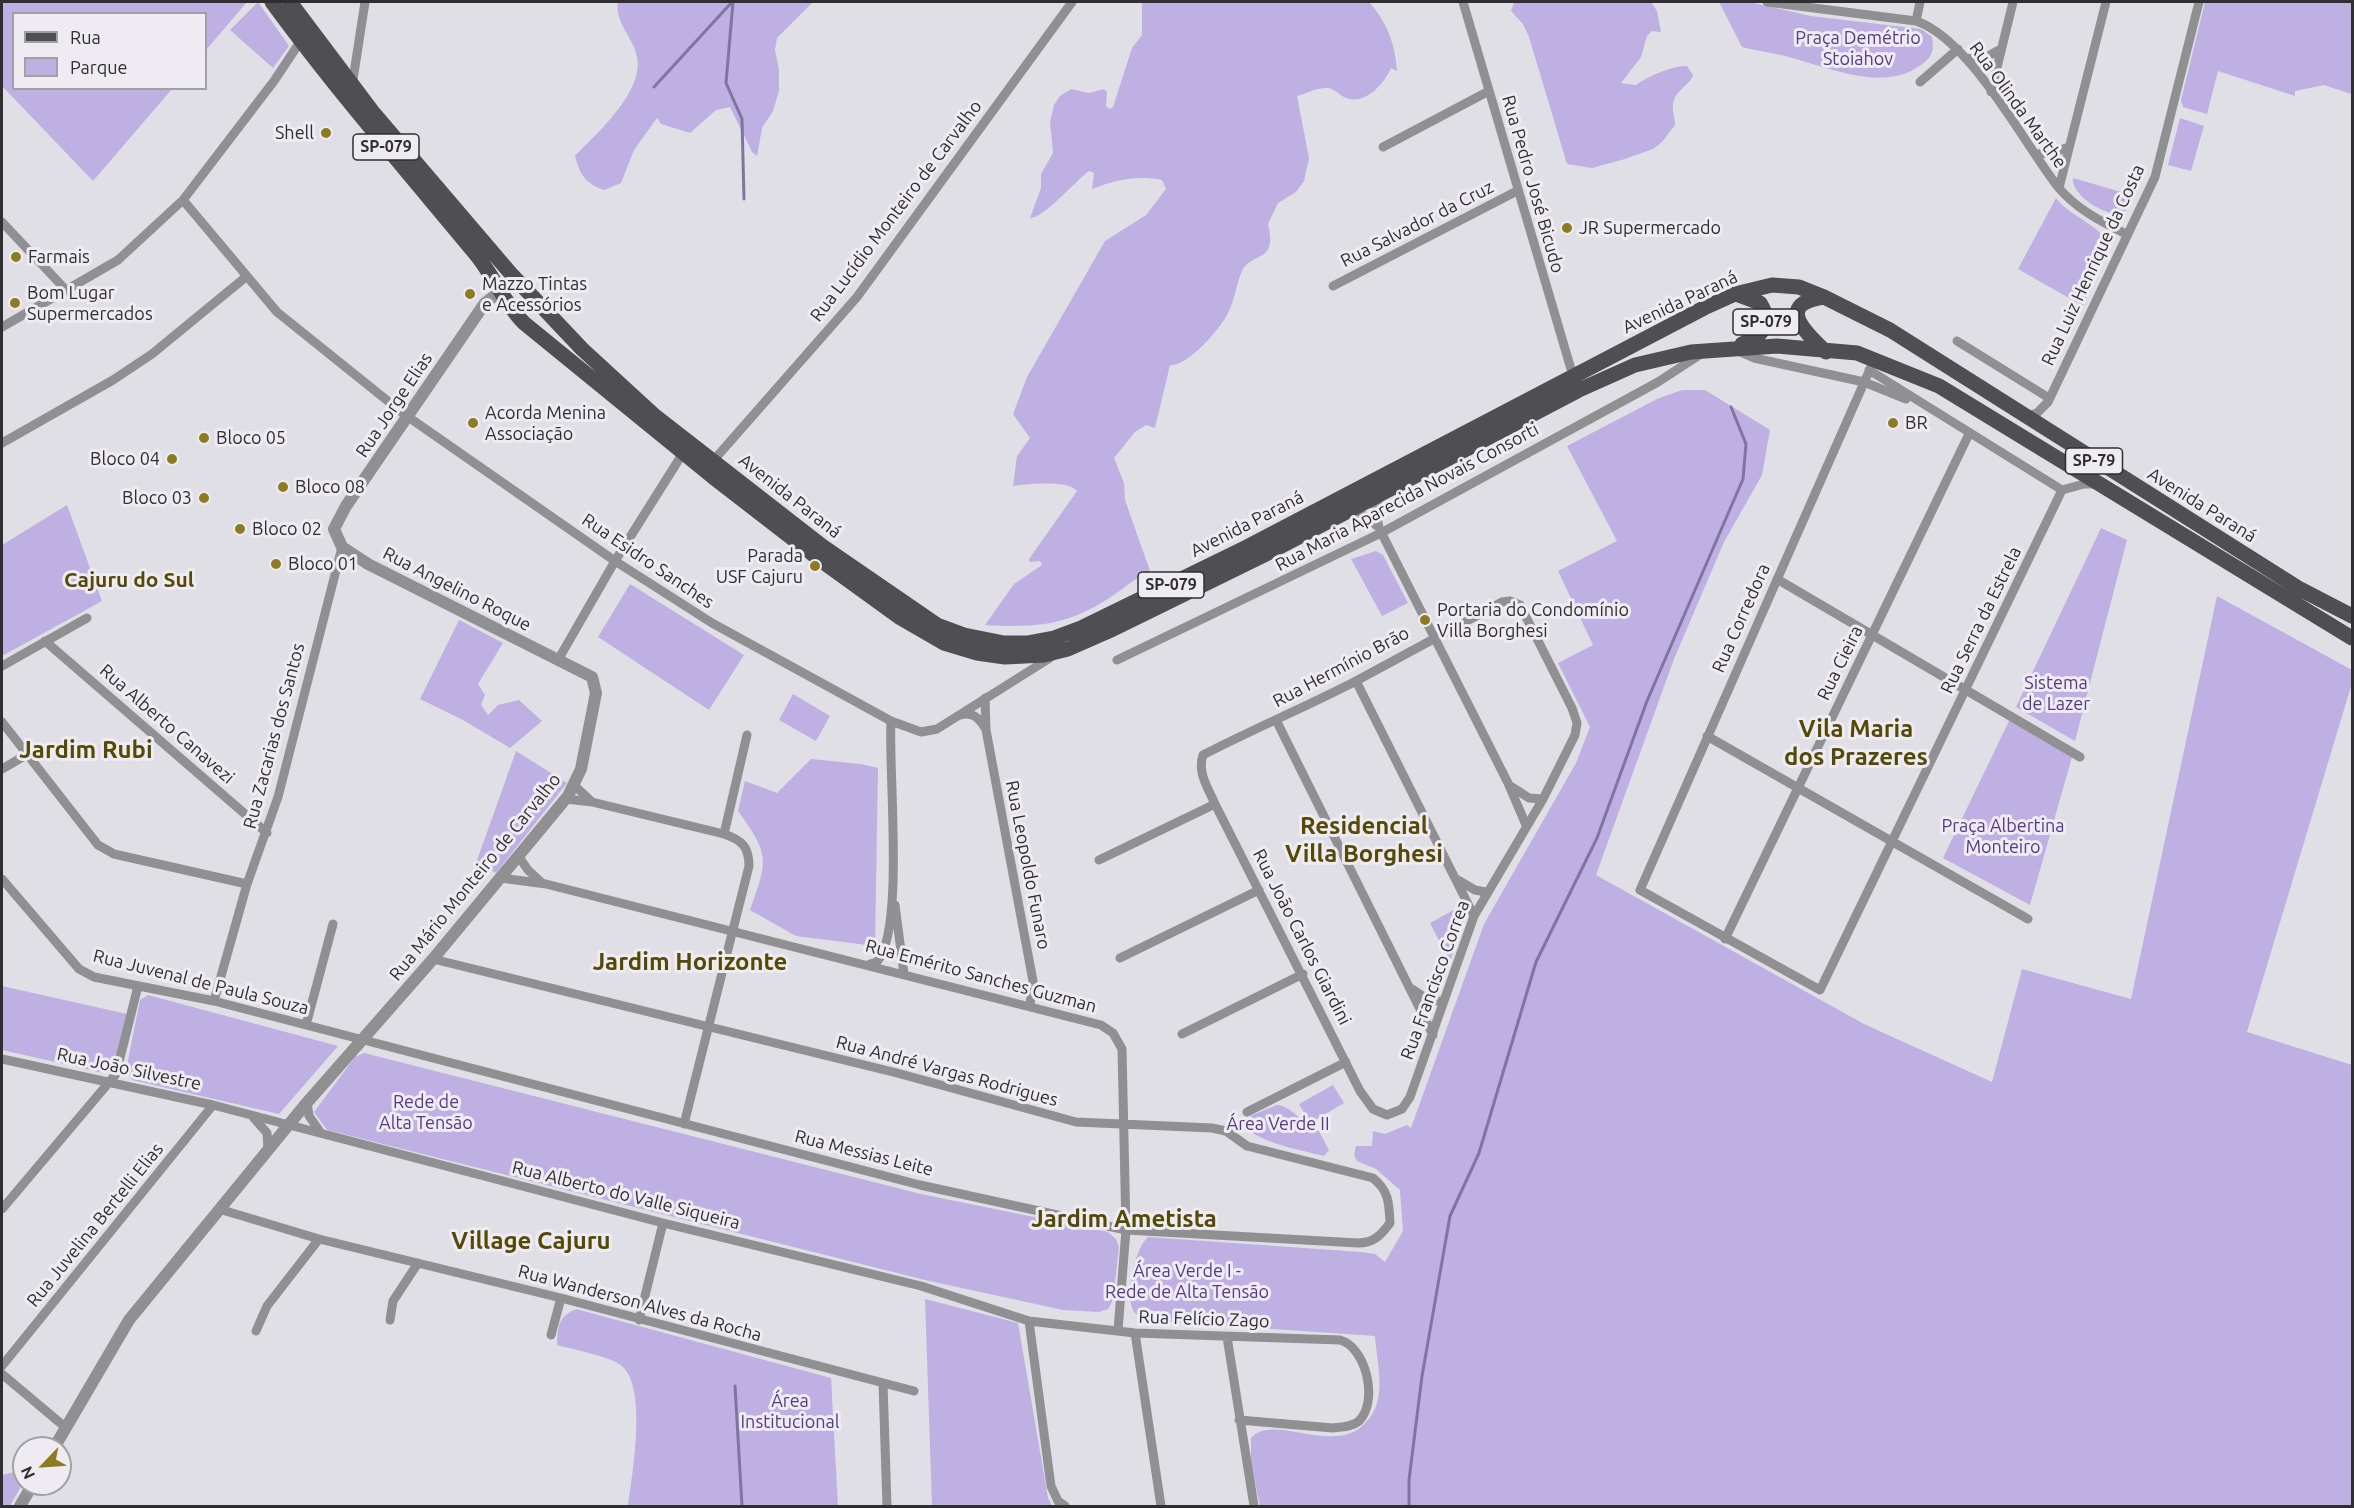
<!DOCTYPE html>
<html>
<head>
<meta charset="utf-8">
<style>
	body { margin:0 }
	#map { position:relative; width:2354px; height:1508px; overflow:hidden; background:#e0dfe5; font-family:Ubuntu,sans-serif }
	canvas { display:block }
	.frame { position:absolute; inset:0; border:3px solid #2f2e31; pointer-events:none }
	.legend { position:absolute; left:12px; top:12px; width:195px; height:78px; box-sizing:border-box; background:#eeecf2; border:2px solid #a2a0a5; margin:0; padding:8px 10px; list-style:none; font-size:18px; color:#2f2e31 }
	.legend li { display:flex; align-items:center; gap:12px; height:30px }
	.legend b { width:30px; border:2px solid #a2a0a5 }
	.north { position:absolute; left:12px; top:1436px; width:60px; height:60px; box-sizing:border-box; background:#eeecf2; border:2px solid #a2a0a5; border-radius:50%; rotate:245deg; font-size:16px; font-weight:700; line-height:24px; text-align:center; color:#2f2e31 }
	.north::after { content:''; display:block; margin:auto; width:21px; height:27px; background:#8c7b21; clip-path:polygon(50% 0,100% 100%,50% 72%,0 100%) }
</style>
</head>
<body>
<div id="map">
<canvas width="2354" height="1508"></canvas>
<div class="frame"></div>
<ul class="legend">
<li><b style="height:8px;background:#4f4e53"></b>Rua</li>
<li><b style="height:16px;background:#bfb0e3"></b>Parque</li>
</ul>
<div class="north">N</div>
</div>
<script>
const context = document.querySelector('canvas').getContext('2d');
context.lineJoin = 'round';
function paint(path, color) { context.fillStyle = color; context.fill(path, 'evenodd'); }
function trace(path, color, width, dash) { context.strokeStyle = color; context.lineWidth = width; context.lineCap = dash ? 'butt' : 'round'; context.setLineDash(dash || []); context.stroke(path); }
function drawText(font, color, halo, rows, align = 'center') {
  context.font = font + ' Ubuntu,sans-serif'; context.lineWidth = 6; context.setLineDash([]); context.textBaseline = 'middle'; context.strokeStyle = halo; context.fillStyle = color; for (const [text, x, y, turn = 0] of rows) {
    context.save(); context.translate(x, y); context.rotate((+turn || 0) * Math.PI / 180); context.textAlign = isNaN(turn) ? turn : align; if (halo) context.strokeText(text, 0, 0); context.fillText(text, 0, 0); context.restore();
  }
}
const green = new Path2D(`
	M2 2H247L206 50V14H14V88L172 89 93 181 2 86Z
	M258 2 289 46 273 68 230 30Z
	M618 2H813L777 38 775 50 779 70V91L773 111 762 128 757 156 752 152 730 107 716 110 690 133 661 124 657 118 634 150 621 183 604 190C585 183 580 175 575 156 597 133 644 92 637 57 634 38 614 22 618 2Z
	M1142 2H1369C1387 22 1395 43 1397 71L1391 68C1384 84 1364 107 1344 97 1338 94 1335 89 1328 88 1317 87 1308 93 1297 96L1309 158 1304 181 1296 192 1278 203 1268 224C1278 264 1252 251 1242 271 1236 284 1235 301 1227 315 1219 330 1187 367 1170 365L1155 428 1146 425 1135 432 1114 458 1124 483 1125 500 1150 571C1144 577 1137 578 1130 583 1080 622 1048 629 985 625L1014 584 1042 565 1040 561 1030 562 1029 559 1077 491C1068 480 1028 484 1013 486L1017 456 1030 438 1013 414 1027 377 1105 241 1146 215 1166 189 1162 180C1137 175 1115 180 1092 189L1094 173 1089 171C1074 182 1043 219 1030 218L1041 188V174L1053 153 1050 122 1054 105 1060 96 1071 89 1089 93 1104 89 1107 92 1106 106 1110 109 1113 107 1132 48 1142 35Z
	M1514 2H1651L1657 11 1661 32 1652 31 1647 36 1641 57 1621 83 1636 85C1646 77 1674 65 1687 66L1693 75C1689 87 1674 90 1673 105 1672 111 1675 118 1675 125L1662 142 1653 149 1625 159 1592 168 1567 164 1529 37 1523 24 1511 11Z
	M1719 2H1749L1811 16 1921 29 1932 37C1935 52 1931 59 1918 67 1881 91 1830 68 1792 58 1776 53 1758 51 1742 47Z
	M2205 2H2352L2351 94 2324 85 2295 91V96L2218 71 2207 114 2183 107 2181 100Z
	M2180 118 2204 126 2191 171 2168 165Z
	M2073 178 2135 196 2123 214C2107 217 2071 196 2073 178Z
	M2056 198C2069 216 2104 227 2109 246L2083 306 2018 269Z
	M1682 390H1705L1770 430 1762 475 1724 542 1674 659 1596 875 1864 1024 1992 1082 2022 969 2131 999 2217 596 2352 670V683L2247 1032 2352 1065V1506H1260L1251 1463V1438C1272 1413 1330 1453 1361 1427 1373 1416 1377 1408 1379 1392 1381 1374 1376 1353 1375 1336L1143 1320C1140 1317 1135 1314 1133 1310 1125 1293 1135 1248 1148 1237L1361 1252 1375 1254 1385 1262 1403 1231 1400 1190 1376 1169 1357 1161 1354 1155 1356 1146H1372L1373 1131 1385 1134 1407 1125 1411 1128 1484 924 1576 763 1590 727 1558 663 1593 645 1558 571 1617 541 1567 446 1657 399Z
	M67 505 102 601 2 656V545Z
	M2101 528 2127 540 2075 741 2016 707Z
	M1376 551 1383 555 1408 603 1382 616 1351 559Z
	M630 584 744 655 709 710 598 637Z
	M459 620 503 643 478 684 485 695 481 705 488 715 498 705 519 700 542 721 510 748 463 720 420 699Z
	M793 694 830 716 816 741 779 720Z
	M2010 719 2072 757 2030 905 1943 858Z
	M516 751 567 783 496 873 476 863Z
	M811 759 861 764 878 768 875 946 796 936 750 910C768 860 770 855 738 811L745 781 777 793Z
	M1461 906 1466 915 1450 962 1430 923Z
	M2 986 127 1014C123 1031 120 1063 104 1073L2 1050Z
	M148 995 338 1046 279 1114 132 1080 126 1070 140 1000Z
	M364 1053 921 1194 1108 1232 1116 1239 1119 1247 1113 1300 1108 1309 1099 1312 1063 1310 925 1280 327 1130 314 1112 355 1057Z
	M1333 1085 1344 1103 1310 1123 1299 1104Z
	M1277 1105C1295 1107 1302 1126 1319 1131L1329 1150 1324 1156C1306 1151 1247 1141 1245 1122L1252 1115Z
	M925 1299 1018 1323 1048 1498 1052 1506H932Z
	M576 1309 831 1378 838 1506H628C632 1476 649 1382 619 1364 604 1355 575 1350 557 1345 558 1326 558 1317 576 1309Z
	M24 1470V1481L10 1506H2V1475Z`);
const stream = new Path2D(`
	M733 2 726 83 742 119 744 199
	M654 87 732 2
	M735 1386 742 1506
	M1409 1506V1480L1422 1376 1450 1216 1479 1153 1536 962 1597 838 1647 701 1743 479 1746 444 1731 407`);
const minor = new Path2D(`
	M1463 2 1573 376
	M1767 2 1916 21C1970 39 2023 142 2058 187 2076 209 2102 222 2126 234
	M1916 21 1920 2
	M1965 58 1981 60 2001 49
	M1920 82 1958 49
	M352 86 365 2
	M1991 92 2013 2
	M1383 147 1489 91
	M2037 154 2052 153 2069 147
	M2059 188 2106 2
	M183 200 277 312 404 414 615 561 712 623 891 721 921 732 937 729 1050 658
	M2 222 65 289
	M1333 286 1517 191
	M2 327 118 260 183 200 274 81 302 39
	M1957 341 2049 398
	M1738 351 1754 358 1864 382 1906 399
	M1874 360 1640 890 1820 990 2062 490
	M1869 370 2062 490 2084 484H2095
	M2027 416 2037 413 2048 402 2155 177 2199 2
	M2 443 113 380 152 354 247 276
	M713 461 857 297 1072 2
	M1380 495 1375 508 1379 528 1508 783 1526 825
	M1347 512 1363 515 1377 526
	M1777 579 2080 757
	M1510 601 1520 605 1572 708 1577 723 1575 735 1543 799 1474 916 1410 1097 1402 1109 1387 1115 1373 1109 1360 1091 1215 804C1208 788 1197 772 1203 755 1253 729 1306 707 1356 681 1405 655 1453 628 1502 602Z
	M45 641 267 833
	M558 660 615 561 683 453
	M1117 660 1381 533 1658 382 1701 354
	M2 666 87 618
	M1356 681 1474 916
	M985 698 986 730 1033 981 1030 1005
	M960 715C972 711 979 718 985 728
	M1276 720 1433 1035
	M2 722 98 845 114 854 247 884
	M1707 736 2028 919
	M2 769 26 755
	M575 786 592 802
	M1512 787 1529 798 1543 799
	M566 799 592 802 724 834C742 840 749 847 749 866L684 1124
	M724 834 747 735
	M519 857 528 870 541 882
	M1099 860 1215 804
	M501 878 546 884 1101 1025 1113 1033 1122 1049 1126 1230 1118 1330
	M2 879 79 969 94 977 214 1001 920 1185 1126 1230 1358 1243C1374 1243 1381 1235 1390 1223 1389 1203 1389 1191 1373 1178L1247 1146 1226 1131 1212 1128 1076 1122 897 1073 433 959
	M1456 879 1475 890 1486 892
	M895 905 904 974
	M1725 939 1969 434
	M1120 958 1259 890
	M870 964 877 962C905 930 888 770 891 721
	M1412 989 1427 999 1443 1002
	M214 1001 247 884 278 797 342 547
	M306 1025 333 924
	M1182 1034 1303 974
	M2 1059 213 1105 663 1223 921 1286 1029 1321 1135 1333 1340 1340C1366 1347 1379 1401 1359 1421 1352 1427 1342 1427 1333 1428L1239 1420
	M307 1102 309 1116 321 1133
	M1247 1112 1346 1062
	M253 1117 267 1133 268 1149
	M2 1209 116 1074 138 986
	M219 1209 319 1239 561 1298 914 1391
	M390 1320 393 1301 418 1263
	M639 1320 663 1223
	M1029 1321 1051 1486 1058 1501 1065 1506
	M256 1331 267 1306 319 1239
	M1135 1333 1161 1506
	M551 1335 561 1298
	M1227 1337 1254 1506
	M2 1366 213 1105
	M2 1374 65 1427
	M883 1383 887 1506`);
const tertiary = new Path2D(`
	M54 1448 129 1320 304 1106 433 959 568 796 581 769 596 693 592 677 368 564 342 547 334 529 346 506 485 303 501 291
	M20 1506 33 1484`);
const primary = new Path2D(`
	M272 2C335 88 405 169 474 252 493 274 503 302 524 323L713 477 823 562 899 617 944 643 977 653 1005 657 1044 655 1068 649 1109 631 1264 555 1579 390 1635 365 1691 352 1777 346 1857 353 1939 386 2352 638
	M290 2 372 111 512 275 582 349 655 416 822 546 937 625 964 635 1004 643H1027L1054 638 1081 628 1247 547 1704 308 1735 294 1772 285 1799 287 1824 297 1890 330 2300 589 2352 616
	M1736 294 1760 303C1773 324 1763 336 1742 344
	M1824 297C1774 304 1806 333 1826 352`);
const markers = [
	[326,133,6,"#8c7b21"],
	[1567,228,6,"#8c7b21"],
	[16,257,6,"#8c7b21"],
	[470,294,6,"#8c7b21"],
	[15,303,6,"#8c7b21"],
	[473,423,6,"#8c7b21"],
	[1893,423,6,"#8c7b21"],
	[204,438,6,"#8c7b21"],
	[172,459,6,"#8c7b21"],
	[283,487,6,"#8c7b21"],
	[204,498,6,"#8c7b21"],
	[240,529,6,"#8c7b21"],
	[276,564,6,"#8c7b21"],
	[815,566,6,"#8c7b21"],
	[1425,620,6,"#8c7b21"]
];
const shields = [
	[386,147,66],
	[1766,322,66],
	[2094,461,57],
	[1171,585,66]
];
const shieldNames = [
	["SP-079",386,147],
	["SP-079",1766,322],
	["SP-79",2094,461],
	["SP-079",1171,585]
];
const parkNames = [
	["Praça Demétrio",1858,38],
	["Stoiahov",1858,59],
	["Sistema",2056,683],
	["de Lazer",2056,704],
	["Praça Albertina",2003,826],
	["Monteiro",2003,847],
	["Rede de",426,1102],
	["Alta Tensão",426,1123],
	["Área Verde II",1278,1124],
	["Área Verde I -",1187,1271],
	["Rede de Alta Tensão",1187,1292],
	["Área",790,1401],
	["Institucional",790,1422]
];
const streetNames = [
	["Rua Olinda Marthe",2018,105,54],
	["Rua Pedro José Bicudo",1533,184,74],
	["Rua Lucídio Monteiro de Carvalho",896,211,-53],
	["Rua Salvador da Cruz",1417,224,-27],
	["Rua Luiz Henrique da Costa",2093,265,-65],
	["Avenida Paraná",1680,302,-25],
	["Rua Jorge Elias",394,405,-56],
	["Avenida Paraná",790,496,38],
	["Rua Maria Aparecida Novais Consorti",1407,497,-28],
	["Avenida Paraná",2202,505,32],
	["Avenida Paraná",1247,524,-27],
	["Rua Esidro Sanches",648,561,34],
	["Rua Angelino Roque",457,589,27],
	["Rua Corredora",1741,618,-66],
	["Rua Serra da Estrela",1981,620,-64],
	["Rua Cieira",1840,663,-64],
	["Rua Hermínio Brão",1341,667,-28],
	["Rua Alberto Canavezi",167,724,41],
	["Rua Zacarias dos Santos",274,736,-75],
	["Rua Leopoldo Funaro",1028,865,79],
	["Rua Mário Monteiro de Carvalho",475,877,-51],
	["Rua João Carlos Giardini",1302,937,63],
	["Rua Emérito Sanches Guzman",981,976,15],
	["Rua Francisco Correa",1435,980,-70],
	["Rua Juvenal de Paula Souza",201,982,14],
	["Rua João Silvestre",129,1069,12],
	["Rua André Vargas Rodrigues",947,1071,15],
	["Rua Messias Leite",864,1153,14],
	["Rua Alberto do Valle Siqueira",626,1195,14],
	["Rua Juvelina Bertelli Elias",95,1225,-51],
	["Rua Wanderson Alves da Rocha",640,1303,15],
	["Rua Felício Zago",1204,1319,2]
];
const poiNames = [
	["Shell",314,133,"right"],
	["JR Supermercado",1579,228],
	["Farmais",28,257],
	["Mazzo Tintas",482,284],
	["e Acessórios",482,305],
	["Bom Lugar",27,293],
	["Supermercados",27,314],
	["Acorda Menina",485,413],
	["Associação",485,434],
	["BR",1905,423],
	["Bloco 05",216,438],
	["Bloco 04",160,459,"right"],
	["Bloco 08",295,487],
	["Bloco 03",192,498,"right"],
	["Bloco 02",252,529],
	["Parada",803,556,"right"],
	["USF Cajuru",803,577,"right"],
	["Bloco 01",288,564],
	["Portaria do Condomínio",1437,610],
	["Villa Borghesi",1437,631]
];
const quarterNames = [
	["Cajuru do Sul",129,580]
];
const districtNames = [
	["Vila Maria",1856,729],
	["dos Prazeres",1856,757],
	["Jardim Rubi",86,750],
	["Residencial",1364,826],
	["Villa Borghesi",1364,854],
	["Jardim Horizonte",690,962],
	["Jardim Ametista",1124,1219],
	["Village Cajuru",531,1241]
];
paint(green, '#bfb0e3');
trace(stream, '#8274a0', 3);
trace(minor, '#908f92', 9);
trace(tertiary, '#908f92', 12);
trace(primary, '#4f4e53', 15);
for (const [x, y, r, color] of markers) { const dot = new Path2D(); dot.arc(x, y, r, 0, 2 * Math.PI); context.fillStyle = color; context.fill(dot); trace(dot, '#eeecf2', 2); }
for (const [x, y, w] of shields) { const box = new Path2D(); box.roundRect(x - w / 2, y - 13, w, 26, 4.5); context.fillStyle = '#eeecf2'; context.fill(box); trace(box, '#2f2e31', 1.5); }
drawText('bold 16px', '#2f2e31', null, shieldNames);
drawText('18px', '#563a84', '#eeecf2', parkNames);
drawText('18px', '#2f2e31', '#eeecf2', streetNames);
drawText('18px', '#2f2e31', '#eeecf2', poiNames, 'left');
drawText('bold 21px', '#554907', '#eeecf2', quarterNames);
drawText('bold 24px', '#554907', '#eeecf2', districtNames);
</script>
</body>
</html>
